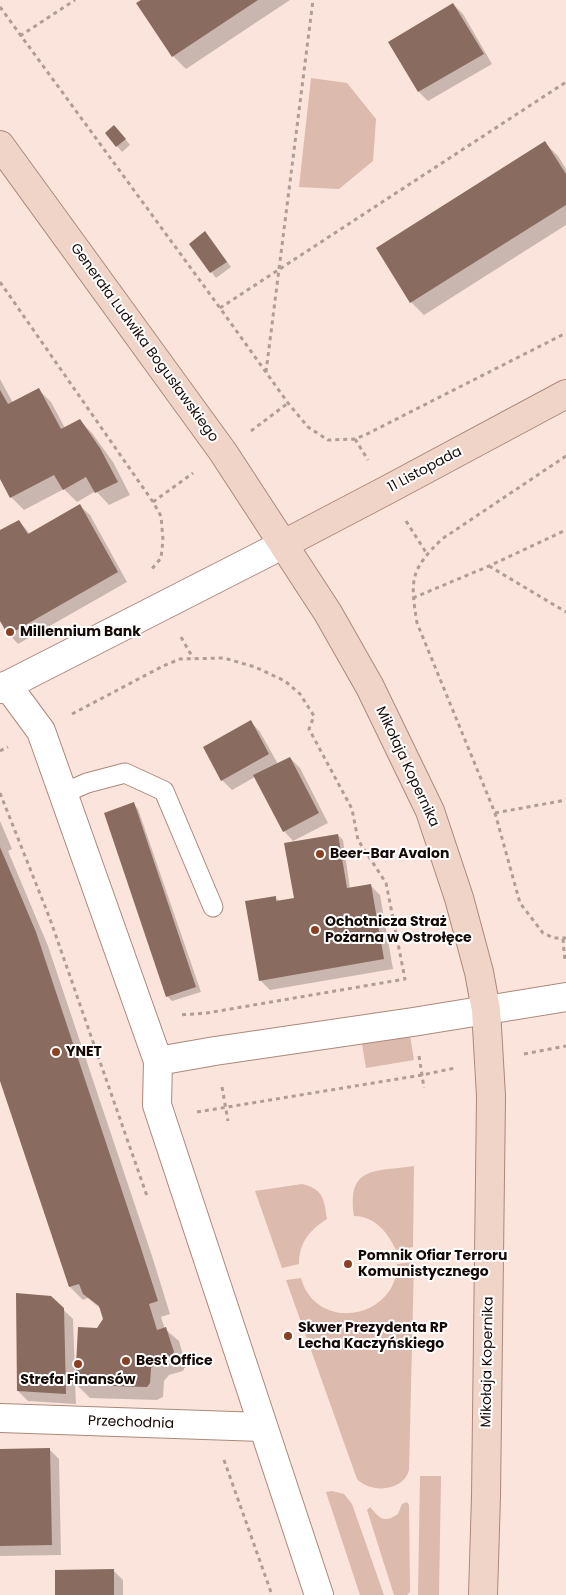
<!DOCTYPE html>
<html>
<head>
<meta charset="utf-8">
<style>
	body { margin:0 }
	canvas { display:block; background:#fbe4db }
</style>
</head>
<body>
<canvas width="566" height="1595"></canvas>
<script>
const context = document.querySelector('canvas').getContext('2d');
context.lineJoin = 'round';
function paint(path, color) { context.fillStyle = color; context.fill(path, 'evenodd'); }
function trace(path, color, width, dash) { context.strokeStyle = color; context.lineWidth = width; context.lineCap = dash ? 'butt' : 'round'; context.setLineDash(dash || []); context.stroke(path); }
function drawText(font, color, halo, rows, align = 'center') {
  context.font = font + ' Poppins,sans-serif'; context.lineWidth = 4; context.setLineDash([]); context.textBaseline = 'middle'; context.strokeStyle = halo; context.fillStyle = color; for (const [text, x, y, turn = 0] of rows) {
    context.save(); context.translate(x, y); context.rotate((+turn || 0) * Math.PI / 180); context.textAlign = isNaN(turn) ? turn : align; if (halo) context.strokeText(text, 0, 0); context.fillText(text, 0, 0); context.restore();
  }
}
const green = new Path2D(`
	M311 78 347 83 376 119 373 161 339 189 299 187Z
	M410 1036 414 1060 366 1068 362 1044Z
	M414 1166 413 1247 396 1250C388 1233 375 1216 354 1216 347 1165 375 1172 414 1166Z
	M302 1184C324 1189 324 1200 327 1219 310 1230 299 1242 299 1264L282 1268 255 1191Z
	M414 1262 409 1470C404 1491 371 1494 357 1479L286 1280 301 1278C312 1320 366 1325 390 1290 394 1283 398 1273 397 1264Z
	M420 1476H441L439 1595H418Z
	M332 1491 344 1494 352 1504 384 1595H360L326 1492Z
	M407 1502 409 1505 410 1592 407 1595H394L367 1510 370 1507C380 1518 383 1524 398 1514L402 1504Z`);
const shadow = new Path2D(`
	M143 0H290L186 69 173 56Z
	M453 4 463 14 492 64 428 101 419 92Z
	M119 131 130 145 122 152 106 133Z
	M545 143 558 156 566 169V225L424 315 411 302Z
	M210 238 231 267 216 278 190 244Z
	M0 379 13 403 38 389 51 402 65 428 79 420 92 433 113 462 130 495 109 505 96 491 77 502 64 489 24 510 11 497 1 479H0Z
	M80 506 90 515 127 582 18 644 9 634 0 619V532L19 521 30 534Z
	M251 722 260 732 278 764 290 758 300 768 328 823 293 841 284 831 255 777 232 790 222 780Z
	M133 804 138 809 201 992 172 1001 167 996Z
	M0 821 12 849 8 851 48 946 152 1256 170 1314 161 1317 165 1329 179 1341 186 1365 183 1371 169 1375 164 1381 163 1397 157 1400 90 1398 75 1383 76 1404 28 1401 18 1391 50 1297 73 1319 75 1377H77L98 1329 105 1320 102 1310 88 1298 83 1300 70 1287 0 1077Z
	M338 835 343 840 350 889 370 885 380 895 393 969 270 990 260 980 275 897 280 902 297 899Z
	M49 1449 59 1459 61 1555 0 1556V1450Z
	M113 1570 123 1580V1595H56Z`);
const building = new Path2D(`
	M141 0H258L172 57 136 3Z
	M453 3 484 54 418 92 388 42Z
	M114 125 126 139 116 147 105 133Z
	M545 141 566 174V205L410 303 376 248Z
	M205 231 227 262 210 273 189 244Z
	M39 388 61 429 80 419 100 448 118 482 95 493 86 477 63 490 54 475 10 498 0 479V390L8 404Z
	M80 504 118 572 8 635 0 621V530L19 520 28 534Z
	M251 720 269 754 221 781 203 747Z
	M290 757 319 813 283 832 253 775Z
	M134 802 196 987 166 997 104 813Z
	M338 834 347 888 371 884 384 959 259 981 245 901 276 896V901L294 898 284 843Z
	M0 847 36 932 139 1242 158 1301 149 1304 157 1330 166 1327 174 1352 171 1358 157 1362 151 1368 150 1383 147 1387 75 1385 78 1327 97 1328 103 1319 99 1306 83 1294 79 1284 69 1287 0 1081Z
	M16 1293 51 1296 64 1308 66 1394 17 1391Z
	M50 1448 52 1545 0 1546V1449Z
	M114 1569V1595H55V1570Z`);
const path = new Path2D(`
	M0 7 220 308 288 403 308 427 328 440 355 439 367 434 566 333
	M20 36 75 0
	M0 282 153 502 161 516 163 540 161 558 151 570
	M220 308 566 82
	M266 372 313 0
	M251 431 288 403
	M355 439 368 460
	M566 456 442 539C410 570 410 580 417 623L495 813 520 903 543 933 554 938H566
	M153 502 193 473
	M406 521 427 554
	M489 566 566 612
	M413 598 489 566 566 530
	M181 637 193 658
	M72 714 163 666 180 659 224 658 255 667 285 681 300 694 314 716 309 729 352 809 358 840 386 883 405 979 207 1013 179 1015
	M0 751 8 747
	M0 793 50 919 147 1196
	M495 813 566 800
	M563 939 565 962
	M524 1054 566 1046
	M419 1056 424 1088
	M222 1087 228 1121
	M197 1112 422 1075 455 1068
	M224 1460 272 1595`);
const lane = new Path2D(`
	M64 793 87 783 125 773 164 791 213 907`);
const street = new Path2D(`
	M7 685 41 731 158 1061 157 1105 319 1595
	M0 689 284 544
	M158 1061 215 1051 413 1022 566 997
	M0 1418 262 1427`);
const secondary = new Path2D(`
	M0 145 223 452 328 613 370 687 430 811 459 898 479 972 486 1010 491 1096 486 1496 483 1595
	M284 544 387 490 566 394`);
const markers = [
	[10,632,5,"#8a4123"],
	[320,854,5,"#8a4123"],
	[315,930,5,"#8a4123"],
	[56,1052,5,"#8a4123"],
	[348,1264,5,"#8a4123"],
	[288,1336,5,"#8a4123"],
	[126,1361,5,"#8a4123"],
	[78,1364,5,"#8a4123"]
];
const streetNames = [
	["Generała Ludwika Bogusławskiego",144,343,54],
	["11 Listopada",425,470,-28],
	["Mikołaja Kopernika",407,767,65],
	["Mikołaja Kopernika",488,1362,-89],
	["Przechodnia",131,1423,2]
];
const poiNames = [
	["Millennium Bank",20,632],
	["Beer-Bar Avalon",330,854],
	["Ochotnicza Straż",325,922],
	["Pożarna w Ostrołęce",325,938],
	["YNET",66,1052],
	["Pomnik Ofiar Terroru",358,1256],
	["Komunistycznego",358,1272],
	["Skwer Prezydenta RP",298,1328],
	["Lecha Kaczyńskiego",298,1344],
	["Best Office",136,1361],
	["Strefa Finansów",78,1380,"center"]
];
paint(green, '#dcbaad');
paint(shadow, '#0003');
paint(building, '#8a6b5f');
trace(lane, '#ab897b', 21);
trace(street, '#ab897b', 30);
trace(secondary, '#ab897b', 30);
trace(path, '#b09d96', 3, [4, 4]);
trace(lane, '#fff', 19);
trace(street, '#fff', 28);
trace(secondary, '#f1d4c8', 28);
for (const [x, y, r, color] of markers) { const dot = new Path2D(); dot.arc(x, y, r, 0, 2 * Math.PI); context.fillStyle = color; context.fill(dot); trace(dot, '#fff', 2); }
drawText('14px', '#160a06', '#fff', streetNames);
drawText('bold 14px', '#160a06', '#fff', poiNames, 'left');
</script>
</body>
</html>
